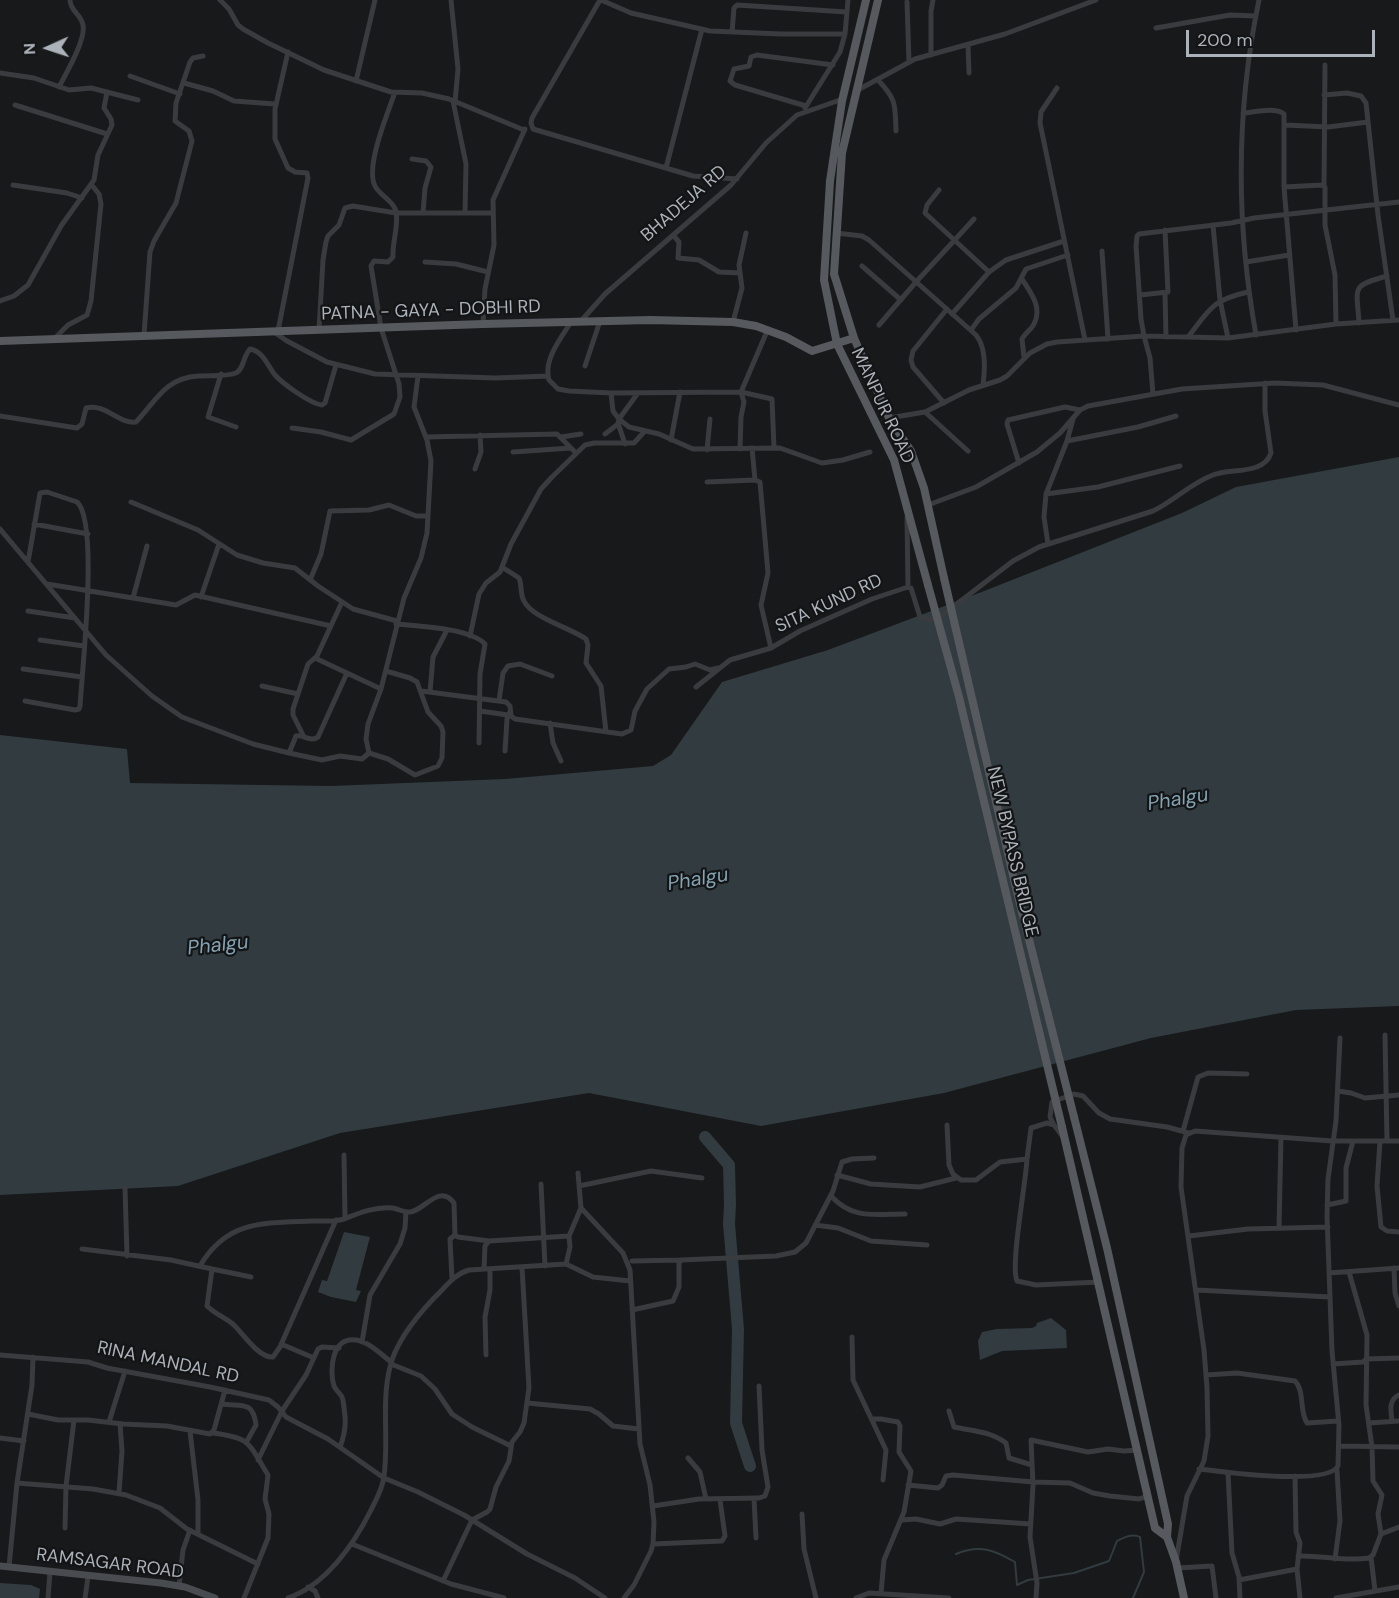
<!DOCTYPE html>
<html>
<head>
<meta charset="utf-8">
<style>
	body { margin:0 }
	#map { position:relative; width:1399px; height:1598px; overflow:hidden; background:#18191a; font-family:"DM Sans",sans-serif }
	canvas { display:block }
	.north { position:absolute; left:18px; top:18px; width:60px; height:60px; -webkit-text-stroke:4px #131415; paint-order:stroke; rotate:267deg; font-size:16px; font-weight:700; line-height:24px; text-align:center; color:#abb2b9 }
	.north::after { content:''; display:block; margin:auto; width:21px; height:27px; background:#abb2b9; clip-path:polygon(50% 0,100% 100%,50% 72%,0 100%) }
	.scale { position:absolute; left:1186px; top:30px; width:189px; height:27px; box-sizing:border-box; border:3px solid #abb2b9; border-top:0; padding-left:8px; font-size:18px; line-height:21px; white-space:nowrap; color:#abb2b9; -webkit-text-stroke:4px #131415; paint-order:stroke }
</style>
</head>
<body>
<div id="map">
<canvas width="1399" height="1598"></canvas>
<div class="north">N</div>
<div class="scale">200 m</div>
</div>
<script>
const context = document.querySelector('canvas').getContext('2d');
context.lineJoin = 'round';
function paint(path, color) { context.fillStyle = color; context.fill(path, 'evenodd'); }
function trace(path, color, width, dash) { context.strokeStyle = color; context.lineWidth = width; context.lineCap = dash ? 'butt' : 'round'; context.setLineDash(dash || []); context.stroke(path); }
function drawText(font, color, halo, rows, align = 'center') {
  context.font = font + ' "DM Sans",sans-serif'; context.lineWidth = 4.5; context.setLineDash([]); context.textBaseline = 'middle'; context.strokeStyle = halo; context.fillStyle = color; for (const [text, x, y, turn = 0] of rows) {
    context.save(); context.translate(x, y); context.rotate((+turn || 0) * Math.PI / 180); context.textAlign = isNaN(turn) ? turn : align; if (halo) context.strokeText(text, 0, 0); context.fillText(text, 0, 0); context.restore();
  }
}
const water = new Path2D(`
	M1399 457V1006L1296 1010 1151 1038 944 1093 761 1126 589 1093 340 1133 178 1186 0 1195V735L127 749 130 783 331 786 505 779 653 766 671 755 722 682 828 650 979 593 1182 513 1236 487Z
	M344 1232 370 1237 356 1290 361 1291 356 1302 331 1297 318 1292 322 1280 327 1281Z
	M1051 1318 1066 1330 1067 1348 1002 1351 980 1360 978 1341 982 1332 997 1329 1032 1328 1036 1326 1037 1323Z
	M0 1583 31 1585 40 1589 39 1598H0Z`);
const stream = new Path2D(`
	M956 1554C980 1544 994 1550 1015 1562L1017 1585 1028 1580 1074 1573 1109 1561 1117 1541C1124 1537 1133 1533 1140 1537L1144 1572 1133 1598`);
const river = new Path2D(`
	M705 1137 729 1165 730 1204 729 1224 738 1329 736 1423 750 1466`);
const street = new Path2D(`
	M220 0 229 9 238 25 243 29 268 43 324 70 391 92 422 93 449 99 524 130
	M451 0 458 69 455 102
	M600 0 532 118 531 123 533 129 693 176 737 179
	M601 0 631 13 710 31 781 34H845
	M907 2 909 62
	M1156 28 1230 15 1256 16
	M732 32 734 8 737 5 847 12
	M968 46 969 73
	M931 55V11L933 0
	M0 73 34 78 69 90 91 88 138 100
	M130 76 180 94
	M878 80C897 100 895 105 896 131
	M356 81 375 0
	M184 83 213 91 234 101 275 104
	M59 87C66 73 86 40 83 25 81 14 70 11 70 0
	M1057 88 1041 112 1040 123 1085 340
	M856 91 915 59 1005 34 1096 0
	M1324 95 1347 93 1361 96 1366 103 1378 215 1393 320
	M453 101 466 164 465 213
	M15 105 107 134
	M806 106 735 85 730 81 734 69 749 66 751 57 757 55 833 65
	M805 108 840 52 845 34 848 0
	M1243 113C1255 112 1275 107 1284 114V187L1296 330
	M1285 125 1328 127 1368 122
	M412 159 426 161 431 167 425 188 423 213
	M666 168 702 29
	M13 185 67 193 82 198
	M1324 186 1325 65
	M1284 187 1322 185 1325 187V225L1335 275 1336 324
	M939 190 927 205 925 213 989 272
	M1213 225 1220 300 1228 338
	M836 233 862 236 869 240 976 335C986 347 985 370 983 385
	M673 235 679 242 678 258 699 260 719 272 740 273
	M1102 251 1108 339
	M425 262 456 264 488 272
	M1246 262 1289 255
	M862 266 901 300
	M1022 279C1030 292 1043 307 1034 324 1031 330 1025 333 1022 339L1024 357
	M1165 293 1166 337
	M1140 295 1168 292 1165 230
	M0 301 14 296 28 285 61 226 94 180 98 155 112 125 111 119 104 108 107 92
	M952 314 989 272 1006 260 1064 241
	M571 322C561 338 543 360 549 380L558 389 569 391 611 393 741 392 768 329
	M580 322 605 294 731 185 766 143 797 115 843 99
	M733 322 742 288 739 265 746 233
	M1359 323C1357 287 1350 286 1387 276
	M483 324 485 289 494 245 493 200 525 129
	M879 325 916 282 974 219
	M319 330 323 260 326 242 328 236 339 225 345 208 353 206 396 213H493
	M971 330 979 319 1016 288 1026 269 1068 255
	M278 331 308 178 307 173 295 172 288 168 275 139V109L288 52
	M274 332 287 341 327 362 375 374 496 378 548 376
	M144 335 150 252 154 241 176 203 192 141 189 131 175 121 176 103 190 62 193 58 203 56
	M1256 335C1236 224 1236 110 1259 0
	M1188 337C1210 309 1212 300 1248 292
	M55 338 68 325 87 315 91 301 101 204 99 194 91 184
	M585 366 600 321
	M221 374 208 417 236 427
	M611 393 613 411 619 419 629 427 659 434 693 449 780 448 822 463 843 460 870 452
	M1153 394 1150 358 1144 336 1141 319 1136 246 1137 236 1139 234 1231 223 1254 218 1399 202
	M944 403 913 367 911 360 913 351 947 309
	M925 412 968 451
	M0 416 77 428 82 424 86 408C106 403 118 424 136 422 156 401 165 378 198 376 209 375 225 377 236 373 244 369 243 356 250 349 264 352 267 365 275 375 283 384 311 404 322 405L325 403 336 365
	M889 418 925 412 969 390 1000 380 1007 376 1030 353 1047 344 1057 342 1144 336 1228 338 1336 324 1399 320
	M618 423 625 444
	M292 428 321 432 351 440 394 414 400 397 399 384 381 328 371 266 374 261 388 262 393 257C392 243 399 225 396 211 393 200 380 196 375 186 365 166 388 113 395 92
	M605 434 618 424 619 419 638 393
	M426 437 557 434 576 453
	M561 437 581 434
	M671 440 680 392
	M1067 441 1138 427 1176 416
	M752 448 755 480
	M740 449 741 417 744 402 741 392 772 399 774 448
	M707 450 710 419
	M513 452 571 448
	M1019 463 1007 424 1008 420 1065 407 1080 410
	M475 469 481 452 480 435
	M707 482 755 480 760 482 768 573 761 605 771 648
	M1046 494 1098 487 1180 466
	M131 502 198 530 237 555 263 563 295 568 318 586 353 609 397 621
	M928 505 976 487 1037 452 1060 433 1080 410 1088 406 1182 389 1275 383 1323 385 1399 405
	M907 517 908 587
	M34 524 88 534
	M0 529 106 655 152 696 182 717 253 744 289 753 322 760 340 756 362 759 369 753 366 739 368 724 381 689 404 598 421 558 427 533 431 461 427 440 414 407 418 376
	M1048 544 1044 517 1046 494 1067 441 1073 419
	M502 567 519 578C522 585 520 594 524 601 532 618 571 628 586 639L588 645 586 663 601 686 606 732
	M310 580 321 554 330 511 369 510 389 505 416 516H428
	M47 584 176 605 195 595 331 626
	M908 587 911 588 920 617 931 620 941 616 1013 561 1039 547 1153 511C1174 501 1191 483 1213 475 1231 468 1264 475 1271 453L1265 411V383
	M201 597 219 544
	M133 598 147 546
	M28 611 75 618
	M396 624C418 626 470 628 485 644L480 674 479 743
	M470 636 479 594 486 583 500 572 511 544 541 489 552 477 585 445 594 443H634L644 432
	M40 640 84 646
	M315 658 381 689
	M23 669 82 677
	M262 686 298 694
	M696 687 730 660 771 648 800 631 872 599 908 587
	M421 691 506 702 510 706 511 716 515 719 622 734 631 730 635 711 647 689 669 669 686 667 695 664 710 670 718 668
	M430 692 433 657 447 630
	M25 701 75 710 79 709 80 706C82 671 99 521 77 502L47 492 40 493 28 562
	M499 701 503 673 508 666 520 664 552 676
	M480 711 508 715
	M550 723 553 743 561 761
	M304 737 293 715V709L308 664 317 656 342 602
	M505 751 507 719 510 712
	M289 753 296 736C303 734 311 743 318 737L347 673
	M369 753 388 759 415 775 438 766 442 758 443 732 441 726 428 712 417 682 410 678 386 671
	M1385 1035 1387 1141
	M1338 1091 1351 1093 1365 1098 1399 1095
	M947 1125 949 1165 953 1174 961 1180H976L1000 1162 1027 1159 1031 1128 1047 1123 1054 1125 1063 1137
	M1054 1125 1050 1117 1052 1102 1074 1094 1083 1096 1099 1113 1110 1119 1167 1127 1189 1133
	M1183 1131 1198 1077 1208 1073 1247 1074
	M1380 1141 1377 1186 1381 1227 1387 1231 1399 1232
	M344 1155 345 1218
	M1027 1159C1026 1182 1010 1266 1017 1281L1036 1285 1099 1282
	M837 1175 871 1184 920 1187 956 1178
	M541 1184 545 1266
	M579 1186 651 1171 702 1178
	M125 1188 127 1256
	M831 1196C853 1220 875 1214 905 1214
	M1327 1205 1346 1201V1168L1353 1141
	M581 1208 623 1253 630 1270 640 1444 650 1485 654 1522 653 1544 651 1551 634 1585 624 1598
	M815 1225 838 1228 871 1241 927 1245
	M1279 1228 1281 1137
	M1189 1236 1248 1229 1328 1227
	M82 1249 171 1260 212 1269 207 1306C215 1314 226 1318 234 1325 244 1335 259 1358 273 1357L280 1347 336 1220
	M632 1261 681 1260
	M566 1264 570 1247 569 1236
	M200 1266C227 1220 264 1223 312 1221 322 1221 334 1222 344 1219 359 1213 376 1206 393 1208 399 1209 404 1213 410 1212 424 1211 439 1183 454 1203L455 1235 458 1237 489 1241
	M1394 1268 1395 1293 1399 1306
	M212 1269 251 1277
	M484 1269 485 1246 489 1241 569 1236 581 1208 578 1173
	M1349 1272 1367 1335 1366 1405 1372 1447 1373 1481 1382 1495 1378 1514 1381 1534
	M1329 1273 1399 1268
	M452 1279 450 1239 455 1235
	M1197 1290 1330 1297
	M632 1310 673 1301 679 1287V1263L681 1260 776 1256 795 1252 806 1243 833 1191 842 1162 852 1159 874 1158
	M852 1337 853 1380 886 1450 883 1480
	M362 1342 370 1295 400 1244 405 1228 406 1212
	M281 1344 314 1358
	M0 1355 88 1362 107 1368 210 1387 269 1400 278 1407 286 1417 328 1439 384 1478 418 1492 464 1515 527 1554 575 1578 605 1598
	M486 1355 485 1317 490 1290V1269
	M391 1364 421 1376 435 1389 452 1414 472 1427 511 1446
	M1333 1364 1363 1362 1366 1359 1399 1358
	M1206 1375 1237 1373 1295 1381C1305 1391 1299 1411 1307 1423L1338 1421
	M527 1403 590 1409 599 1414 613 1426 639 1429
	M222 1404C240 1407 253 1399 256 1425L247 1441
	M949 1411 954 1427C972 1431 990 1431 1006 1443L1009 1458 1032 1465
	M28 1414 58 1420H88L123 1424 167 1426 210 1434 214 1430 225 1390
	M872 1419H881L898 1422 900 1426 899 1452 911 1471 904 1512 884 1560 881 1593
	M1392 1421C1391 1411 1388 1400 1399 1395
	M109 1422 125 1371
	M1369 1423 1399 1421
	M190 1431 198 1500V1534
	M213 1433C252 1438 248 1443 268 1475L265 1499 269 1514 268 1538 244 1598
	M0 1438 24 1441
	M1340 1446 1399 1447
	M340 1447C344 1437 346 1427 345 1416 344 1410 344 1402 342 1397 340 1393 336 1391 334 1386 329 1370 332 1336 356 1340 369 1342 381 1354 391 1362
	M688 1458 700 1472 706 1499
	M258 1460 282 1411 306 1375 318 1349 322 1347 339 1348
	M1199 1469C1222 1472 1328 1486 1338 1466L1339 1425 1332 1351 1327 1216 1328 1179 1336 1121 1340 1038
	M1228 1473 1232 1553 1239 1577 1240 1598
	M1295 1476 1296 1532 1300 1543 1297 1569 1300 1598
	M17 1483 93 1489 126 1495 160 1508 187 1529 258 1564
	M908 1485 938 1488 942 1485 946 1476 953 1475 1033 1482 1070 1483 1093 1493 1110 1496 1139 1499 1148 1496
	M119 1493 122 1451 120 1424
	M754 1498 756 1538
	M653 1506 699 1499 759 1498 765 1496 768 1487 762 1450 759 1386
	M802 1514 804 1549 816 1598
	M901 1520 916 1519 940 1524 956 1519 1031 1524
	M65 1528 66 1486 74 1420
	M352 1544 451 1584 504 1598
	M653 1544 722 1541 725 1536 720 1500
	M1298 1556C1321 1555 1345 1562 1369 1558L1373 1555 1381 1534 1399 1527
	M1371 1557 1375 1591
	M1335 1559 1340 1521 1337 1470
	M1176 1561 1187 1496 1204 1461 1208 1436 1207 1388 1204 1350 1181 1187 1182 1148 1186 1135 1195 1131 1332 1141H1399
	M9 1567 17 1483 32 1385 33 1357
	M1177 1568 1212 1566 1216 1598
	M1239 1580 1297 1569
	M443 1581 472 1520 487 1512 490 1509 496 1487 509 1461 512 1442 520 1432 524 1423 529 1388 522 1267
	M179 1586 183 1550 190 1530
	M308 1587 315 1591 318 1598
	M48 1598 50 1572
	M85 1598 88 1577
	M288 1598C326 1585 354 1544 371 1510 376 1500 383 1488 384 1476 389 1440 381 1402 390 1367 396 1341 416 1317 434 1298 445 1288 454 1274 469 1270L566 1264 593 1277 630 1281
	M856 1598 869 1593 949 1598
	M1036 1598 1037 1583 1030 1537 1033 1485 1031 1440 1088 1452 1108 1449 1124 1451 1137 1450
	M1336 1598 1399 1587`);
const secondary = new Path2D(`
	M0 1566 161 1583 185 1587 215 1598`);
const primary = new Path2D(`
	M866 0 842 101 830 181 824 280 837 344 894 460 928 585
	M878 0 842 153 834 274 854 338 889 418 911 451 924 488 944 578
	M0 341 483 324 650 320 733 322 756 326 786 337 812 351 854 338
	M1074 1117 1107 1248 1168 1524 1167 1537 1176 1562 1184 1598
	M1062 1127 1155 1528 1167 1537`);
const primaryBridge = new Path2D(`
	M944 578 1016 888 1074 1117
	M928 585 959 697 1062 1127`);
const streetNames = [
	["BHADEJA RD",684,204,-41],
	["PATNA - GAYA - DOBHI RD",431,311,-2],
	["MANPUR ROAD",882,406,65],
	["SITA KUND RD",829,604,-25],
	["NEW BYPASS BRIDGE",1012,852,77],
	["RINA MANDAL RD",168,1363,12],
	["RAMSAGAR ROAD",110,1564,7]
];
const waterNames = [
	["Phalgu",1178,800,-9],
	["Phalgu",698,880,-9],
	["Phalgu",218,946,-6]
];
paint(water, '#313b40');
trace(stream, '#313b40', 2);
trace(river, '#313b40', 12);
trace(street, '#3a3b3f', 5);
trace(secondary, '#484b4f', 7);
trace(primary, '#56595e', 8);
trace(primaryBridge, '#56595e', 8);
drawText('18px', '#abb2b9', '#131415', streetNames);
drawText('italic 20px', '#85a3b2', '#131415', waterNames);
</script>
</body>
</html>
